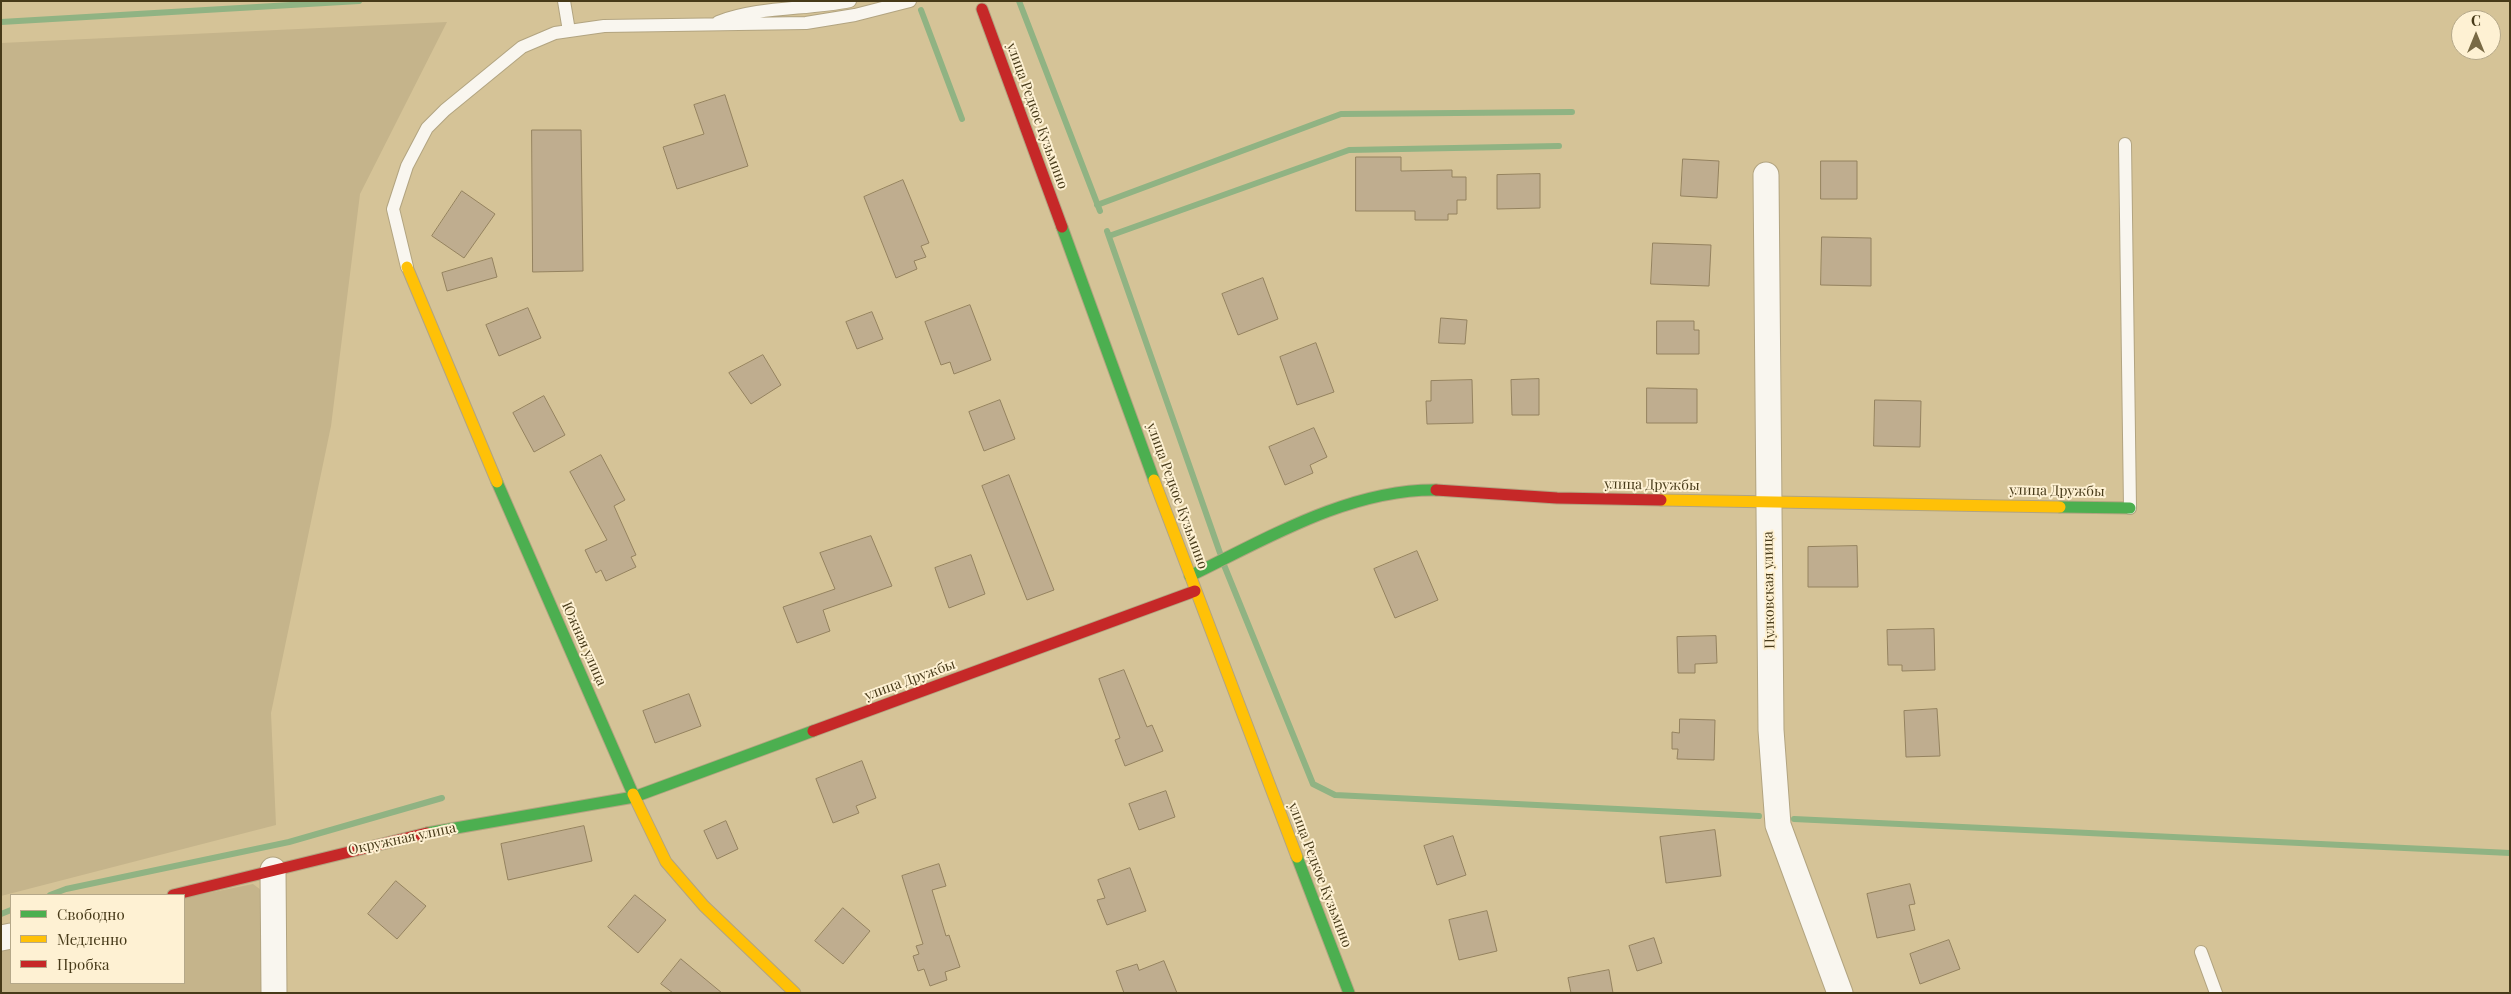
<!DOCTYPE html>
<html>
<head>
<meta charset="utf-8">
<style>
	body { margin:0 }
	#map { position:relative; width:2511px; height:994px; overflow:hidden; background:#d5c397; font-family:"Playfair Display",serif }
	canvas { display:block }
	.frame { position:absolute; inset:0; border:2px solid #473a19; pointer-events:none }
	.legend { position:absolute; left:10px; top:894px; width:175px; height:90px; box-sizing:border-box; background:#fef1d3; border:1px solid #b5a889; margin:0; padding:6px 9px; list-style:none; font-size:15px; color:#473a19 }
	.legend li { display:flex; align-items:center; gap:10px; height:25px }
	.legend b { width:25px; border:1px solid #b5a889 }
	.north { position:absolute; left:2451px; top:10px; width:50px; height:50px; box-sizing:border-box; background:#fef1d3; border:1px solid #b5a889; border-radius:50%; rotate:0deg; font-size:14px; font-weight:700; line-height:20px; text-align:center; color:#473a19 }
	.north::after { content:''; display:block; margin:auto; width:18px; height:22px; background:#796a45; clip-path:polygon(50% 0,100% 100%,50% 72%,0 100%) }
</style>
</head>
<body>
<div id="map">
<canvas width="2511" height="994"></canvas>
<div class="frame"></div>
<ul class="legend">
<li><b style="height:6px;background:#4caf50"></b>Свободно</li>
<li><b style="height:6px;background:#ffc107"></b>Медленно</li>
<li><b style="height:6px;background:#c62828"></b>Пробка</li>
</ul>
<div class="north">С</div>
</div>
<script>
const context = document.querySelector('canvas').getContext('2d');
context.lineJoin = 'round';
function paint(path, color) { context.fillStyle = color; context.fill(path, 'evenodd'); }
function trace(path, color, width, dash) { context.strokeStyle = color; context.lineWidth = width; context.lineCap = dash ? 'butt' : 'round'; context.setLineDash(dash || []); context.stroke(path); }
function drawText(font, color, halo, rows, align = 'center') {
  context.font = font + ' "Playfair Display",serif'; context.lineWidth = 4; context.setLineDash([]); context.textBaseline = 'middle'; context.strokeStyle = halo; context.fillStyle = color; for (const [text, x, y, turn = 0] of rows) {
    context.save(); context.translate(x, y); context.rotate((+turn || 0) * Math.PI / 180); context.textAlign = isNaN(turn) ? turn : align; if (halo) context.strokeText(text, 0, 0); context.fillText(text, 0, 0); context.restore();
  }
}
const green = new Path2D(`
	M447 22 360 194 331 426 271 713 276 825 1 896V43Z
	M253 884 261 890 266 993H1V945L11 942V983H184V898Z`);
const stream = new Path2D(`
	M1019 1 1100 211
	M921 10 962 119
	M1 22 359 1
	M1097 205 1341 114 1572 112
	M1107 231 1220 553
	M1109 236 1349 150 1559 146
	M1224 565 1313 784 1335 795 1759 816
	M1794 819 2510 853
	M50 895 66 889 289 842 442 798
	M1 914 11 910`);
const building = new Path2D(`
	M725 95 748 166 677 189 663 147 704 134 694 105Z
	M532 130H581L583 271 533 272Z
	M1356 157H1401V171L1452 170V177H1466V200H1457V214H1448V220H1415V211H1356Z
	M1683 159 1719 161 1717 198 1681 196Z
	M1821 161H1857V199H1821Z
	M1540 174V208L1497 209V175Z
	M903 180 929 243 921 246 926 257 914 261 917 269 896 278 864 197Z
	M462 191 495 214 464 258 432 236Z
	M1822 237 1871 238V286L1821 285Z
	M1653 243 1711 245 1709 286 1651 284Z
	M492 258 497 277 447 291 442 273Z
	M1263 278 1278 319 1238 335 1222 294Z
	M970 305 991 360 954 374 950 362 941 365 925 322Z
	M528 308 541 338 499 356 486 325Z
	M872 312 883 339 857 349 846 322Z
	M1441 318 1467 320 1465 344 1439 343Z
	M1657 321H1694V330H1699V354H1657Z
	M1316 343 1334 392 1297 405 1280 357Z
	M763 355 781 385 751 404 729 373Z
	M1539 379V415H1512L1511 380Z
	M1472 380 1473 423 1427 424 1426 401H1431V381Z
	M1647 388 1697 389V423H1647Z
	M544 396 565 435 534 452 513 413Z
	M1000 400 1015 439 984 451 969 412Z
	M1875 400 1921 401 1920 447 1874 446Z
	M1314 428 1327 457 1310 465 1313 473 1285 485 1269 447Z
	M601 455 625 500 614 506 636 555 631 557 636 567 606 581 601 570 596 573 585 550 607 540 570 472Z
	M1009 475 1054 590 1027 600 982 486Z
	M871 536 892 586 823 610 830 631 797 643 783 607 835 589 820 553Z
	M1857 546 1858 587H1808V547Z
	M1417 551 1438 600 1395 618 1374 569Z
	M971 555 985 594 949 608 935 568Z
	M1934 629 1935 670 1902 671V665H1888L1887 630Z
	M1716 636 1717 663 1695 664V673H1678L1677 637Z
	M1124 670 1147 727 1152 725 1163 751 1125 766 1115 740 1120 738 1099 679Z
	M689 694 701 726 655 743 643 711Z
	M1937 709 1940 756 1906 757 1904 711Z
	M1680 719 1715 720 1714 760 1677 759 1678 749H1672V732L1679 733Z
	M862 761 876 798 856 806 859 813 833 823 816 779Z
	M1166 791 1175 817 1139 830 1129 804Z
	M726 821 738 849 717 859 704 831Z
	M584 826 592 861 508 880 501 844Z
	M1715 830 1721 876 1666 883 1660 837Z
	M1453 836 1466 875 1437 885 1424 846Z
	M939 864 946 886 932 890 946 936 949 935 960 967 945 972 947 980 930 986 924 969 918 971 913 956 919 954 916 946 923 944 902 876Z
	M1130 868 1146 911 1107 925 1097 900 1105 898 1098 880Z
	M396 881 426 906 397 939 368 914Z
	M1910 884 1915 904 1909 905 1915 930 1877 938 1867 894Z
	M635 895 666 920 638 953 608 927Z
	M843 908 870 931 843 964 815 941Z
	M1487 911 1497 951 1459 960 1449 920Z
	M1654 938 1662 963 1637 971 1629 946Z
	M1949 940 1960 969 1920 984 1910 954Z
	M681 959 722 993H673L661 984Z
	M1164 961 1177 993H1124L1116 971 1137 964 1139 970Z
	M1609 970 1613 993H1571L1568 978Z`);
const lane = new Path2D(`
	M564 1 569 31
	M718 22C760 6 806 10 850 1
	M2125 144 2130 508
	M407 267 393 209 407 166 427 128 445 110 522 47 555 33 604 26 806 23 855 15 910 1
	M2201 952 2216 993`);
const street = new Path2D(`
	M1766 175 1771 730 1778 825 1840 993
	M273 870 274 993
	M1 938 11 936`);
const fast = new Path2D(`
	M1062 227 1154 480
	M497 482 633 794
	M2060 507 2130 508
	M1190 576C1266 539 1349 489 1436 490
	M427 833 634 797 813 731
	M1297 857 1349 993`);
const slow = new Path2D(`
	M407 267 497 482
	M1154 480 1297 857
	M1661 500 2060 507
	M633 794 666 862 704 906 795 993`);
const jam = new Path2D(`
	M982 9 1062 227
	M1436 490 1557 498 1661 500
	M813 731 1195 591
	M173 895 427 833`);
const streetNames = [
	["улица Редкое Кузьмино",1037,116,70],
	["улица Дружбы",1652,485,1],
	["улица Дружбы",2057,491,1],
	["улица Редкое Кузьмино",1177,496,70],
	["Пулковская улица",1769,590,-91],
	["Южная улица",584,644,66],
	["улица Дружбы",910,680,-20],
	["Окружная улица",402,839,-12],
	["улица Редкое Кузьмино",1320,875,69]
];
paint(green, '#c5b48b');
trace(stream, '#90b383', 6);
paint(building, '#bfad8f');
trace(building, '#94825f', 1);
trace(lane, '#b2a480', 14);
trace(street, '#b2a480', 27);
trace(fast, '#b2a480', 13);
trace(slow, '#b2a480', 13);
trace(jam, '#b2a480', 13);
trace(lane, '#f9f6ef', 12);
trace(street, '#f9f6ef', 25);
trace(fast, '#4caf50', 11);
trace(slow, '#ffc107', 11);
trace(jam, '#c62828', 11);
drawText('14px', '#473a19', '#fef1d3', streetNames);
</script>
</body>
</html>
